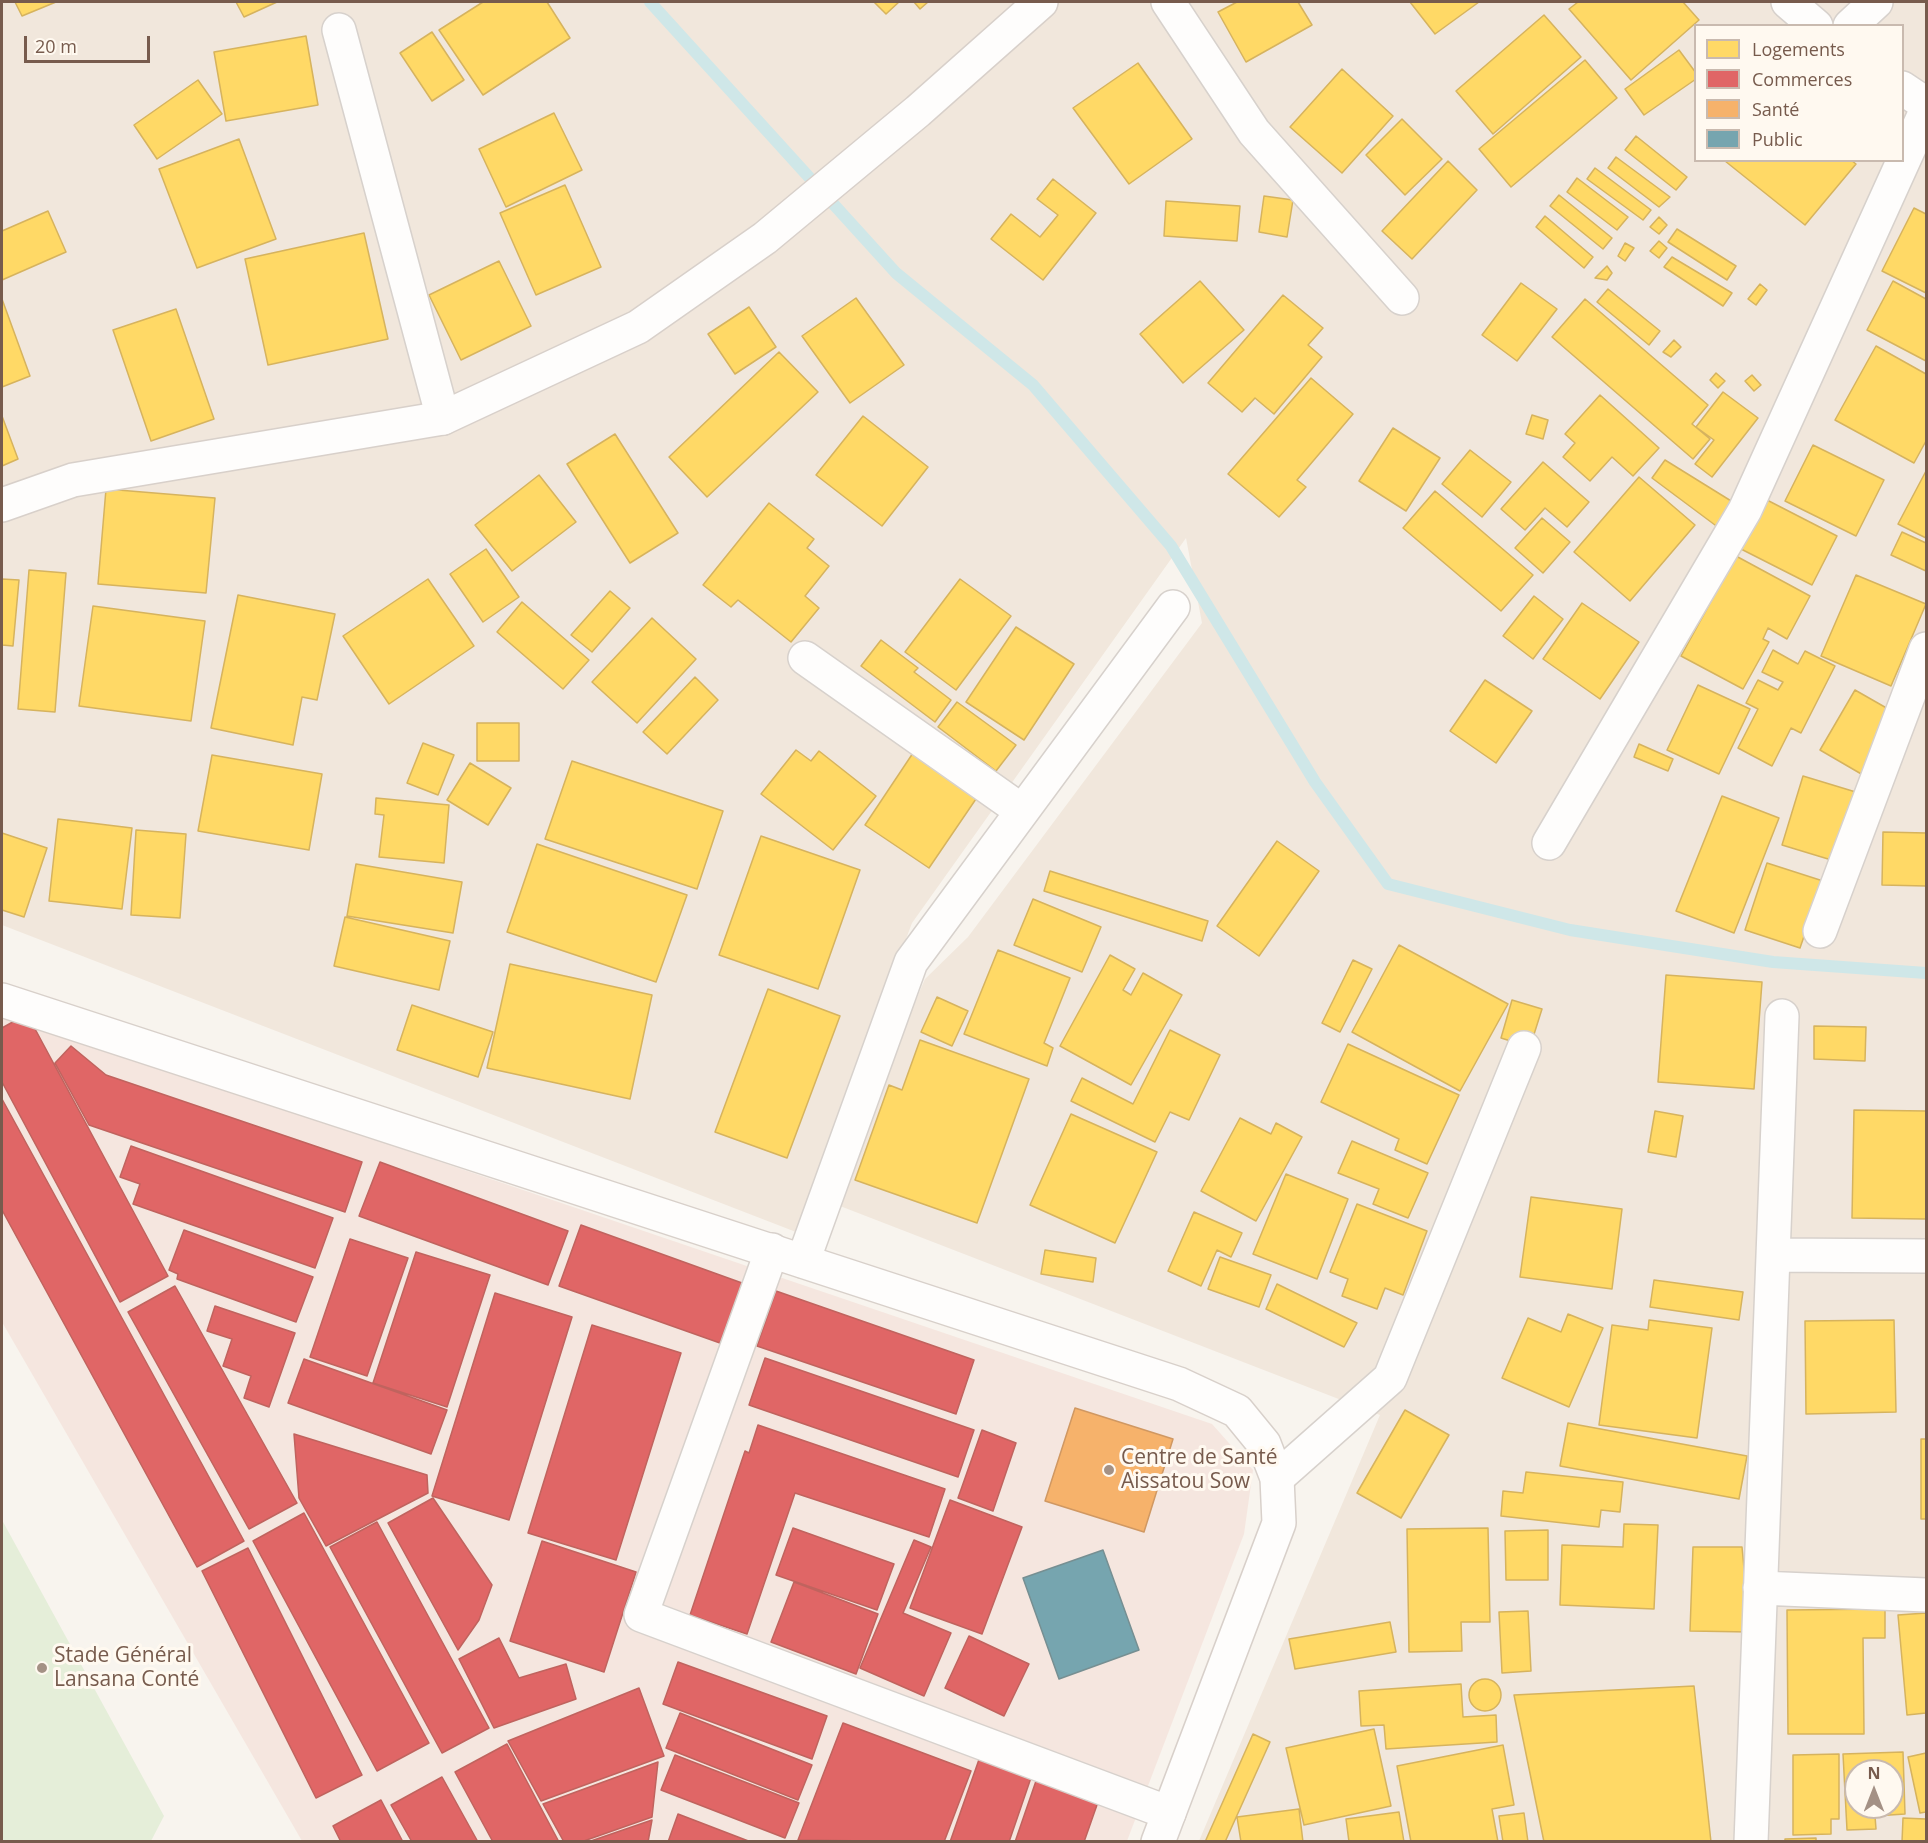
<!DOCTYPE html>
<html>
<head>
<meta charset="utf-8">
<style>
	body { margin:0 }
	#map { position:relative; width:1928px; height:1843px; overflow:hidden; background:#f8f4ee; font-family:"Open Sans",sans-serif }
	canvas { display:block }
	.frame { position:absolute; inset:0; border:3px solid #775b4d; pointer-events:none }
	.legend { position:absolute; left:1694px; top:24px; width:210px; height:138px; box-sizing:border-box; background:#fff9f0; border:2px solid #c9baaf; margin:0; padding:8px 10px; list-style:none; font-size:18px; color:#775b4d }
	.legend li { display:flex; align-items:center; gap:12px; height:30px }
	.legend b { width:30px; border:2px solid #c9baaf }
	.north { position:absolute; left:1844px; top:1759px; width:60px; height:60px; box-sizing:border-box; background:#fff9f0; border:2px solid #c9baaf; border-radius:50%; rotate:0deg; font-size:16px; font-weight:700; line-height:24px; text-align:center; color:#775b4d }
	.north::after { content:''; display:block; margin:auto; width:21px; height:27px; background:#a49185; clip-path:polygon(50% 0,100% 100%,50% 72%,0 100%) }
	.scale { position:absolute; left:24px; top:36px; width:126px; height:27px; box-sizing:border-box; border:3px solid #775b4d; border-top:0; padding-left:8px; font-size:18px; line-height:21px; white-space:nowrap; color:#775b4d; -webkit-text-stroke:4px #fff9f0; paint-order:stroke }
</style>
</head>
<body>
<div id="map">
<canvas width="1928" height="1843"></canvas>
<div class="frame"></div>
<ul class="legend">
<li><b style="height:16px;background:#ffd966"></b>Logements</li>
<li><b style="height:16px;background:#e06666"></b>Commerces</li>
<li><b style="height:16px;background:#f6b26b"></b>Santé</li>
<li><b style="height:16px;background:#76a5af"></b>Public</li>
</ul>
<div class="north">N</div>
<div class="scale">20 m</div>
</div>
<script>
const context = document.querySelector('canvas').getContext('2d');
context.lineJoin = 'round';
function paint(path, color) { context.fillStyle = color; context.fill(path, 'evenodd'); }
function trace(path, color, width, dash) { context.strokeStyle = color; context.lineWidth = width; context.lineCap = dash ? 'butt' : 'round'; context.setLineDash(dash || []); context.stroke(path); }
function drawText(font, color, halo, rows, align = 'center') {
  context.font = font + ' "Open Sans",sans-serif'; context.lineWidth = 6; context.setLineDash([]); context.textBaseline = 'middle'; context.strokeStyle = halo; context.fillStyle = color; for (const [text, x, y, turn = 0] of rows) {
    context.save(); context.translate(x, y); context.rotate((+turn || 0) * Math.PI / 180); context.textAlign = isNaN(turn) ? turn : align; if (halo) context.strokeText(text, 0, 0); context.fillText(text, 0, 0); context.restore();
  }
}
const residential = new Path2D(`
	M2 2H1926V1841H1199L1380 1415 840 1206 856 1138 925 979 968 937 1202 623 1186 538 912 923 796 1232 2 925ZM1696 26H1902V160H1696ZM1856 1771H1892V1807H1856Z`);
const commercial = new Path2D(`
	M2 1013 1212 1424 1253 1470 1244 1534 1127 1841H302L2 1322Z`);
const green = new Path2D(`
	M2 1520 164 1816 151 1841H2Z`);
const homes = new Path2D(`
	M15 2H56L22 16Z
	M236 2H277L244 17Z
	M483 2H547L570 38 483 95 439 30Z
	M874 2H899L886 14Z
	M914 2H928L920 9Z
	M1237 2H1298L1312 25 1246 62 1218 12Z
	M1410 2H1479L1435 34Z
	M1578 2H1683L1699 20 1631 80 1569 9Z
	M1544 15 1581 57 1493 134 1456 91Z
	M432 32 464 80 432 101 400 53Z
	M306 36 318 105 226 121 214 52Z
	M1679 50 1696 73V79L1644 115 1625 89Z
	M1585 60 1617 98 1511 187 1479 149Z
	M1138 63 1192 139 1129 184 1073 108Z
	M1342 69 1393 116 1342 173 1290 127Z
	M198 80 222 114 157 159 134 125Z
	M554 113 582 170 506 207 479 149Z
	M1402 119 1442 159 1405 195 1366 155Z
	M1636 136 1687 177 1676 190 1625 150Z
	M239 139 276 239 197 268 159 169Z
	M1616 157 1670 197 1659 207 1608 168Z
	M1851 160 1856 164 1805 225 1725 161Z
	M1448 161 1477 190 1412 259 1382 231Z
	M1595 168 1651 210 1643 220 1587 179Z
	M1577 178 1628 217 1617 230 1567 192Z
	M1053 179 1096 213 1043 280 991 239 1011 214 1040 237 1058 215 1037 199Z
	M565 185 601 267 536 295 500 213Z
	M1559 195 1612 238 1603 249 1550 206Z
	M1264 196 1293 200 1287 237 1259 232Z
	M1166 201 1240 206 1237 241 1164 236Z
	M1914 208 1926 214V293L1882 271Z
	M48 211 66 252 2 280V231Z
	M1545 216 1593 257 1584 268 1536 227Z
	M1659 217 1667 225 1659 234 1650 227Z
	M1677 229 1736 266 1727 280 1668 242Z
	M364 233 388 339 268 365 245 259Z
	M1659 241 1667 248 1659 258 1650 251Z
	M1625 243 1634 248 1625 261 1618 256Z
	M1672 257 1732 293 1723 306 1664 267Z
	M499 261 531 326 461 360 429 295Z
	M1607 266 1612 273 1607 280 1595 278Z
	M1200 281 1244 330 1183 383 1140 334Z
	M1893 281 1926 299V361L1867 330Z
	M1521 283 1557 309 1517 361 1482 335Z
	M1760 284 1767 290 1756 305 1748 299Z
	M1608 289 1660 331 1649 345 1597 302Z
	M1283 295 1323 328 1308 345 1322 357 1274 414 1255 398 1242 412 1208 383Z
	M856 298 904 365 850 403 802 336Z
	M2 299 30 376 2 387Z
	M1585 299 1708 405 1692 424 1710 439 1693 459 1552 337Z
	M749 307 776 347 735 374 708 334Z
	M176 309 214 419 151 441 113 330Z
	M1674 340 1681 347 1671 357 1663 352Z
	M1876 346 1926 374V441L1914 463 1835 420Z
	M779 352 818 392 707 497 669 457Z
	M1716 373 1725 381 1718 388 1710 380Z
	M1752 375 1761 385 1754 391 1745 381Z
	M1311 378 1353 414 1297 480 1306 487 1279 517 1228 474Z
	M1723 392 1758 418 1712 477 1695 464 1714 440 1696 427Z
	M1600 395 1659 448 1633 476 1612 457 1590 481 1563 457 1575 443 1565 434Z
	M1532 415 1548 420 1543 439 1526 434Z
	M2 416 18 459 2 466Z
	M863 416 928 467 882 526 816 475Z
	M1393 428 1440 458 1406 511 1359 481Z
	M615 434 678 533 630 563 567 464Z
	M1813 445 1884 480 1856 536 1785 501Z
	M1470 450 1511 482 1482 517 1442 484Z
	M1665 460 1736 504 1723 531 1652 478Z
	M1543 462 1589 502 1567 527 1545 508 1525 530 1501 509Z
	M1926 471V538L1898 524Z
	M539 475 576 522 512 571 475 525Z
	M1639 477 1695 525 1630 601 1574 552Z
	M106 489 215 498 206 593 98 584Z
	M1435 491 1533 575 1501 611 1403 528Z
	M1765 499 1837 536 1812 585 1739 548Z
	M769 503 814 539 807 548 829 566 805 596 819 608 791 642 738 600 731 607 703 585Z
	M1542 518 1570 542 1543 573 1515 548Z
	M1902 532 1926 543V571L1891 555Z
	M486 549 519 597 483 622 450 574Z
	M1736 556 1810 596 1787 639 1768 628 1763 639 1769 642 1743 689 1681 656Z
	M29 570 66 573 55 712 18 709Z
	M1856 575 1926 604 1891 686 1821 656Z
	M2 579 19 580 13 646 2 645Z
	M428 579 474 646 389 704 343 636Z
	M960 579 1011 616 956 690 905 652Z
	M610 591 630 608 592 652 571 635Z
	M238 595 335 614 317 700 302 697 293 745 211 728Z
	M1534 596 1563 619 1533 659 1503 636Z
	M522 602 589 660 563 689 497 632Z
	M1582 603 1639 642 1600 699 1543 659Z
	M93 606 205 621 191 721 79 706Z
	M652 618 696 659 637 723 592 682Z
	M1016 627 1074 664 1024 740 966 702Z
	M881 640 918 668 914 672 951 700 935 722 861 666Z
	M1773 650 1798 664 1805 651 1835 666 1801 733 1791 728 1772 766 1738 748 1758 709 1746 703 1758 680 1778 690 1783 682 1762 672Z
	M695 677 718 700 667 754 643 732Z
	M1485 680 1532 711 1496 763 1450 731Z
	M1698 685 1750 709 1719 774 1667 750Z
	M1855 690 1897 714 1863 775 1820 750Z
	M957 702 1016 745 996 771 938 727Z
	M477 723H519V761H477Z
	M423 743 454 755 438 795 407 783Z
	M1639 744 1673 759 1668 771 1634 757Z
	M796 750 811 761 819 751 876 796 833 850 761 794Z
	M913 753 978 796 929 868 865 825Z
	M212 755 322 774 309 850 198 831Z
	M572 761 723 811 697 889 545 839Z
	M470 763 511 788 488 825 447 800Z
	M1803 776 1859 793 1838 862 1782 845Z
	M1722 796 1779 818 1734 933 1676 911Z
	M376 798 449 805 444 863 379 857 384 815 375 814Z
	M58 819 132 828 122 909 49 901Z
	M136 830 186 834 180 918 131 915Z
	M1883 832 1926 833V886L1882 885Z
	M2 833 47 848 24 917 2 910Z
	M761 836 860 870 818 989 719 955Z
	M1277 841 1319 871 1259 956 1217 926Z
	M537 844 687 895 656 982 507 932Z
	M1767 863 1823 881 1800 948 1745 930Z
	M356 864 462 882 453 933 347 916Z
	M1050 871 1208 921 1202 941 1044 891Z
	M1033 899 1101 927 1082 972 1014 945Z
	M345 917 450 941 439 990 334 966Z
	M1399 945 1508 1004 1460 1091 1352 1032Z
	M998 950 1070 978 1044 1043 1053 1048 1047 1066 964 1034Z
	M1110 955 1135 969 1123 990 1131 995 1143 973 1182 995 1131 1085 1060 1046Z
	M1353 960 1372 969 1340 1032 1322 1023Z
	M510 964 652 995 630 1099 487 1068Z
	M1666 975 1762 982 1754 1089 1658 1082Z
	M768 989 840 1016 787 1158 715 1132Z
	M937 997 968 1011 952 1046 921 1032Z
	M1512 1000 1542 1009 1530 1047 1501 1038Z
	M412 1005 493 1032 478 1077 397 1050Z
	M1814 1026 1866 1027 1865 1061 1814 1059Z
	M1170 1030 1220 1055 1189 1120 1170 1112 1155 1142 1071 1101 1082 1078 1133 1104Z
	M920 1040 1029 1079 977 1223 855 1180 889 1085 902 1090Z
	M1348 1044 1459 1095 1427 1164 1395 1150 1399 1139 1321 1102Z
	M1854 1110 1926 1111V1219L1852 1218Z
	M1655 1111 1683 1116 1676 1157 1648 1152Z
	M1071 1114 1157 1152 1115 1243 1030 1205Z
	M1240 1118 1271 1134 1276 1123 1302 1137 1256 1221 1201 1191Z
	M1352 1141 1428 1173 1408 1218 1373 1204 1379 1189 1338 1173Z
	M1286 1174 1348 1199 1317 1279 1253 1254Z
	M1531 1197 1622 1209 1612 1289 1520 1277Z
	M1357 1204 1427 1231 1403 1295 1385 1288 1377 1309 1342 1296 1348 1279 1330 1272Z
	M1194 1212 1242 1233 1231 1257 1217 1250 1201 1286 1168 1271Z
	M1045 1250 1096 1258 1093 1282 1041 1274Z
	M1220 1257 1271 1275 1259 1307 1208 1289Z
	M1654 1280 1743 1292 1739 1320 1650 1307Z
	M1277 1284 1357 1323 1344 1347 1266 1309Z
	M1568 1314 1603 1328 1569 1407 1502 1378 1528 1318 1561 1332Z
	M1649 1320 1712 1328 1697 1438 1599 1425 1612 1325 1648 1330Z
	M1894 1320 1896 1412 1806 1414 1805 1321Z
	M1405 1410 1449 1435 1401 1518 1357 1493Z
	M1568 1423 1747 1456 1739 1499 1560 1466Z
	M1921 1439H1926V1519H1921Z
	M1526 1472 1623 1482 1620 1512 1601 1510 1599 1527 1501 1516 1503 1491 1523 1493Z
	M1624 1524 1658 1525 1654 1609 1560 1605 1562 1545 1623 1547Z
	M1488 1528 1490 1622H1461L1462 1651 1409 1652 1407 1529Z
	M1548 1530V1580H1506L1505 1531Z
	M1693 1547H1742L1750 1632 1690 1631Z
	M1885 1609V1638H1863L1864 1734H1788L1787 1610Z
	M1528 1611 1531 1671 1502 1673 1499 1612Z
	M1926 1613V1713L1907 1715 1898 1615Z
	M1390 1622 1396 1652 1295 1669 1289 1639Z
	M1469 1695a16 16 0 1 1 32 0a16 16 0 1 1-32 0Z
	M1461 1684 1463 1717 1496 1715 1497 1742 1386 1749 1384 1725 1361 1726 1359 1691Z
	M1694 1686 1711 1842H1544L1514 1695Z
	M1374 1729 1391 1806 1304 1825 1286 1748Z
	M1253 1734 1270 1742 1225 1842H1205Z
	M1503 1745 1514 1805 1492 1809 1498 1842H1411L1397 1766Z
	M1903 1752 1905 1814 1875 1816 1876 1829 1847 1830 1843 1754ZM1856 1771H1892V1807H1856Z
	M1926 1753V1812L1920 1813 1908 1757Z
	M1839 1754V1819H1831V1834L1793 1835V1755Z
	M1299 1809 1303 1842H1241L1237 1817Z
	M1399 1812 1404 1842H1349L1346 1819Z
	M1524 1813 1528 1842H1503L1499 1816Z
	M1903 1818 1926 1819V1842H1902Z
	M1816 1838V1842H1785V1839Z`);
const shops = new Path2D(`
	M27 1014 168 1276 120 1302 2 1082V1028Z
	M71 1046 106 1075 362 1162 345 1212 89 1125 55 1063Z
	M2 1099 244 1541 197 1567 2 1210Z
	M131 1146 333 1218 315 1268 133 1204 140 1184 120 1177Z
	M380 1162 568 1231 548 1285 359 1216Z
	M581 1225 742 1283 720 1343 559 1286Z
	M184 1230 313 1277 296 1322 177 1279 178 1274 169 1270Z
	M350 1239 408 1258 367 1376 310 1357Z
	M416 1252 490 1275 447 1407 373 1383Z
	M175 1286 297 1503 249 1529 128 1312Z
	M776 1291 974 1360 956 1414 757 1346Z
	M495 1293 572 1317 509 1520 432 1496Z
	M215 1306 295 1333 269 1407 244 1398 251 1376 223 1366 232 1339 207 1331Z
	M592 1325 681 1353 616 1560 528 1533Z
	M765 1358 974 1430 958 1477 749 1405Z
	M304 1359 447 1410 431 1454 288 1403Z
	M758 1425 945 1489 929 1537 795 1493 747 1634 690 1615 745 1451 749 1453Z
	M982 1430 1016 1443 993 1511 958 1498Z
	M294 1434 427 1475 428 1493 326 1546 299 1498Z
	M433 1498 492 1585 479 1620 458 1650 388 1523Z
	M950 1500 1022 1527 982 1634 910 1608Z
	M304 1513 429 1743 377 1771 253 1541Z
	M377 1522 489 1728 442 1753 330 1547Z
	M793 1528 894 1564 877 1610 776 1575Z
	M914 1540 931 1547 903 1613 951 1633 924 1696 860 1668Z
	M542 1541 636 1572 604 1672 510 1641Z
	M248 1548 362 1775 316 1798 202 1571Z
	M794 1582 878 1614 856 1674 771 1642Z
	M969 1636 1029 1664 1004 1716 945 1688Z
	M499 1638 519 1678 566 1664 576 1699 494 1728 459 1659Z
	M678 1662 827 1716 812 1759 663 1704Z
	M639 1688 664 1756 541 1801 508 1741Z
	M680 1713 812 1765 798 1800 666 1748Z
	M843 1723 971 1771 944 1842 798 1840Z
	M507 1744 559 1842H493L455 1772Z
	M982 1751 1034 1769 1009 1842H950Z
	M675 1755 799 1803 785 1838 661 1790Z
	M658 1762 652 1817 581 1842H564L543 1804Z
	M442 1777 478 1842H412L391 1805Z
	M1036 1781 1098 1802 1084 1842H1015Z
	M381 1800 403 1842H341L333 1826Z
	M678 1814 751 1842H668Z
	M652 1820 648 1842H588Z`);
const health = new Path2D(`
	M1075 1408 1173 1439 1144 1532 1045 1501Z`);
const public = new Path2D(`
	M1103 1550 1139 1650 1059 1679 1023 1578Z`);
const stream = new Path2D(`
	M650 2 896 273 1033 385 1171 546 1315 782 1388 884 1570 930 1773 962 1926 973`);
const street = new Path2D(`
	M1168 2 1254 132 1402 298
	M1788 2 1816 26
	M1850 26 1876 2
	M339 30 443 418
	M1902 88 1926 104
	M805 658 1022 811
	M1549 843 1745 510 1926 111
	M1820 931 1926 649
	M772 1250 641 1615 1169 1813
	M1773 1255 1926 1256
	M803 1261 911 962 1173 607
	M1277 1478 1390 1378 1524 1048
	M1760 1588 1926 1595
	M1751 1842 1782 1016`);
const secondary = new Path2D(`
	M2 505 73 480 443 418 638 327 765 238 918 111 1041 2
	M2 1000 1179 1384 1237 1411 1264 1444 1277 1478 1279 1523 1158 1842`);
const markers = [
	[1109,1470,6,"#a49185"],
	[42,1668,6,"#a49185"]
];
const poiNames = [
	["Centre de Santé",1121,1458],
	["Aissatou Sow",1121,1482],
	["Stade Général",54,1656],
	["Lansana Conté",54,1680]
];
paint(residential, '#f1e7dc');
paint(commercial, '#f5e6df');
paint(green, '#e5eed9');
paint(homes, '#ffd966');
trace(homes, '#d6b35e', 1.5);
paint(shops, '#e06666');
trace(shops, '#c0635e', 1.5);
paint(health, '#f6b26b');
trace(health, '#d09862', 1.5);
paint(public, '#76a5af');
trace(public, '#768f92', 1.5);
trace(stream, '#cfe7e8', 12);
trace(street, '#d7d1cc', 36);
trace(secondary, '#d8d0ca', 36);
trace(street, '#fefdfc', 33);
trace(secondary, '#fefdfc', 33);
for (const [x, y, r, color] of markers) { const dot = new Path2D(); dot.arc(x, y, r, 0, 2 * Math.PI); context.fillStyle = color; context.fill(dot); trace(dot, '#fff9f0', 2); }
drawText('21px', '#775b4d', '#fff9f0', poiNames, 'left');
</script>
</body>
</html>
